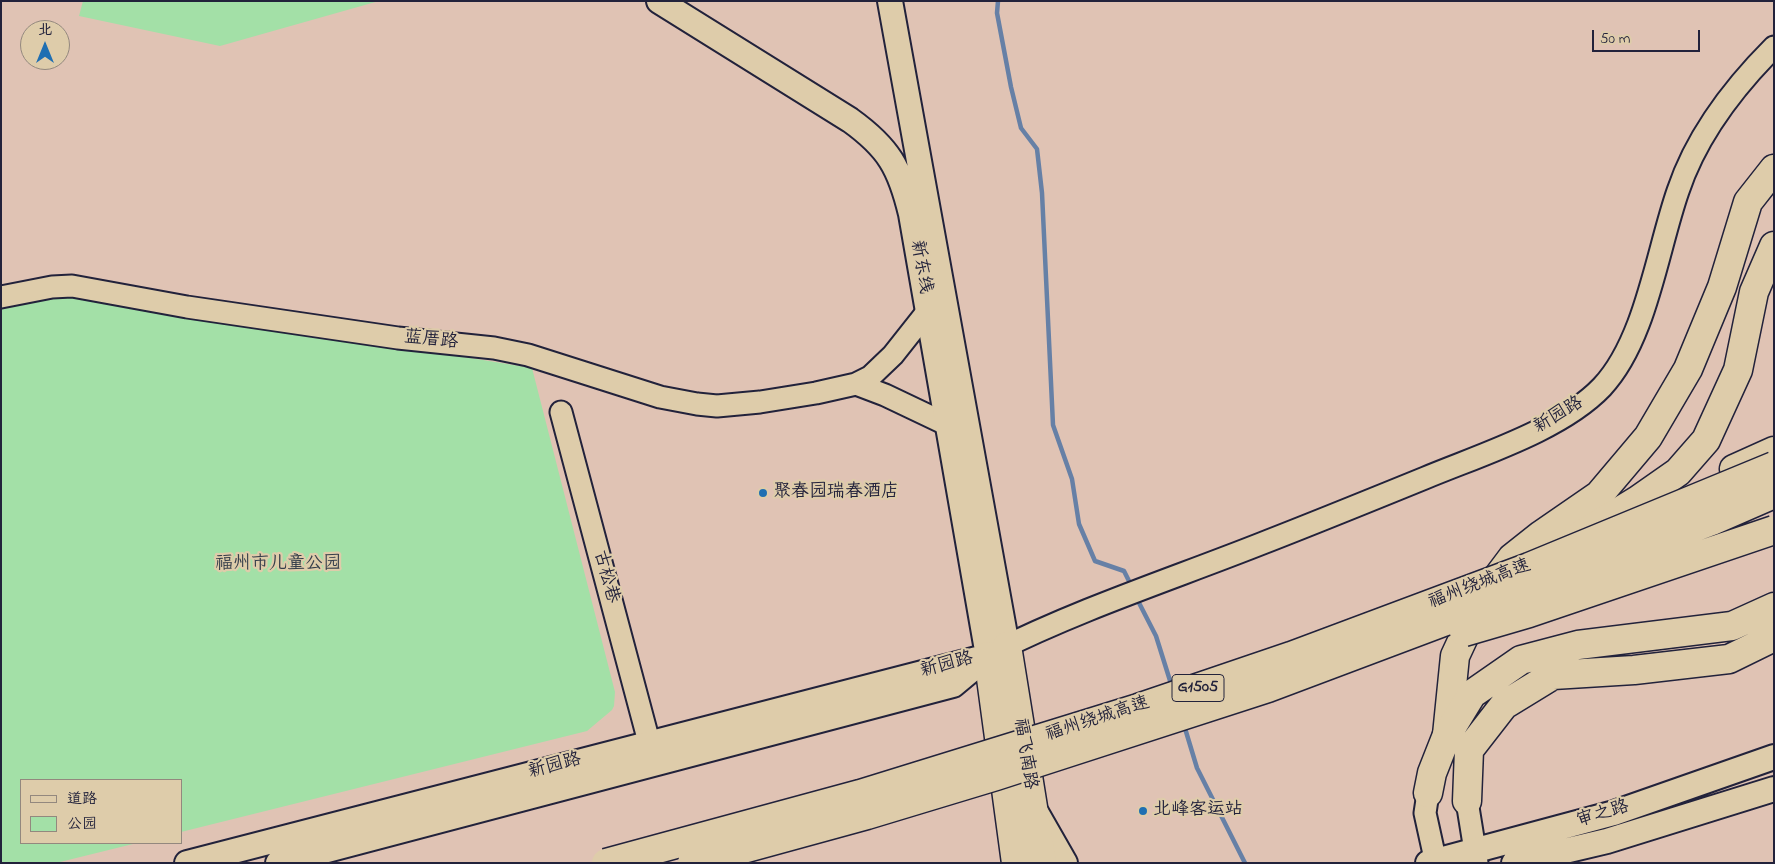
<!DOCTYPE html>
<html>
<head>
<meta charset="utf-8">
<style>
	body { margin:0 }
	#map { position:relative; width:1775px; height:864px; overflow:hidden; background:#e0c3b4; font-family:"Indie Flower","LXGW WenKai TC",sans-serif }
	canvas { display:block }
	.frame { position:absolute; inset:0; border:2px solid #22223b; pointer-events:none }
	.legend { position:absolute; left:20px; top:779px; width:162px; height:65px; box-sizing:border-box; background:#deccaa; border:1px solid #93887e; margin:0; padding:6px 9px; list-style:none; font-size:15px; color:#22223b }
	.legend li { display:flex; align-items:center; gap:10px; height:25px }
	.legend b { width:25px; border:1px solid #93887e }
	.north { position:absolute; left:20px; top:20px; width:50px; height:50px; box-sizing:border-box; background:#deccaa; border:1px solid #93887e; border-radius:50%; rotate:0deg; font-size:14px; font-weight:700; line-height:20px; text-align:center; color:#22223b }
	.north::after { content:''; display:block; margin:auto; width:18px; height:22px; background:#1f6fb2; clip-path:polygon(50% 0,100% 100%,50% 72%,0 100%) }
	.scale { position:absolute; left:1592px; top:30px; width:108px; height:22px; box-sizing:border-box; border:2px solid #22223b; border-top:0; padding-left:6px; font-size:15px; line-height:18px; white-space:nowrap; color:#22223b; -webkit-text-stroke:4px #deccaa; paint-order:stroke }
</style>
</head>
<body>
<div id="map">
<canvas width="1775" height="864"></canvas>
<div class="frame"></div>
<ul class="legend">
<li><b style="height:6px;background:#deccaa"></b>道路</li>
<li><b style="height:14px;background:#a3e0a7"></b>公园</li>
</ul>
<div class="north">北</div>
<div class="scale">50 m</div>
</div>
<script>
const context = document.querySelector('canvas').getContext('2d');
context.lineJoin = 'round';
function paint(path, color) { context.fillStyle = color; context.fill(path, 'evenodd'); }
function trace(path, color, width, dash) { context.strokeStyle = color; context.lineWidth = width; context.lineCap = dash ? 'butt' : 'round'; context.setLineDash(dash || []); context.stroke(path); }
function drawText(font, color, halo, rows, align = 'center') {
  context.font = font + ' "Indie Flower","LXGW WenKai TC",sans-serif'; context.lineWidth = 4.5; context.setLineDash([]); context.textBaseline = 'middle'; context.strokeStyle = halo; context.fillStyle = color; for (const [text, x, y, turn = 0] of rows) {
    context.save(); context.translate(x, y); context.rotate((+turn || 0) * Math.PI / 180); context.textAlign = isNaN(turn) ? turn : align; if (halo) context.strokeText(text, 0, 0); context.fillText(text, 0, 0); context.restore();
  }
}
const green = new Path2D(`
	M83 1H379L220 46 79 16Z
	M72 293 532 368 615 692 614 706 612 710 587 731 181 832V780H21V843H137L56 863H1V303Z`);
const stream = new Path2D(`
	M998 1 997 13 1011 87 1021 128 1037 149 1042 193 1053 425 1072 479 1079 524 1095 561 1124 571 1132 587
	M1136 597 1156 636 1172 687
	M1184 725 1197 768 1245 863`);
const tertiary = new Path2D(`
	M1 297 52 287 72 286 187 307 398 338 494 348 528 355 660 397 697 404 717 406 760 402 816 393 856 384 870 377 893 355 927 312
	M856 384 885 395 948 425
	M561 412 649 742
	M994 652C1082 608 1172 579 1263 543 1317 522 1371 500 1425 478 1480 455 1561 430 1602 387 1646 340 1657 251 1678 191 1696 137 1734 87 1774 47
	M1428 793 1425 813 1436 863
	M1467 801 1477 863`);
const secondary = new Path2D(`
	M659 1 850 120C889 148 900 168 911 214L988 656
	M890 1 1007 646
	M1037 814 1065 863
	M187 863 988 656
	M278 863 953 685 983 660
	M1428 863 1614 813 1774 757
	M1514 863 1607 841 1774 789`);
const primary = new Path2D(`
	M1007 646 1042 863
	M988 656 1016 863
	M1447 735 1455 656 1482 598 1512 558 1541 535 1599 495 1648 437 1688 369 1722 287 1748 202 1774 169`);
const motorway = new Path2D(`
	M1734 469 1774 451
	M1571 541 1638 500 1678 472 1706 440 1738 370 1754 292 1774 246
	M1428 793 1432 773 1447 735 1472 694 1521 660 1578 645 1732 626 1774 607
	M1467 801 1469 750 1504 705 1553 675 1634 670 1729 659 1774 637`);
const motorwayBridge = new Path2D(`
	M1464 632 1529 613 1774 530
	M606 863 860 794 1138 708 1291 656 1529 567 1774 466
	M692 863 867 815 996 776 1268 688 1712 521 1774 494`);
const markers = [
	[763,493,5,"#1f6fb2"],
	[1143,811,5,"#1f6fb2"]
];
const shields = [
	[1198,688,52]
];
const shieldNames = [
	["G1505",1198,688]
];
const streetNames = [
	["新东线",920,267,80],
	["蓝厝路",431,341,6],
	["新园路",1559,416,-31],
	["古松巷",605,577,75],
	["福州绕城高速",1480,585,-21],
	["新园路",947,666,-15],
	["福州绕城高速",1098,720,-18],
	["福飞南路",1024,754,81],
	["新园路",555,767,-15],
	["审之路",1603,815,-17]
];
const poiNames = [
	["聚春园瑞春酒店",773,493],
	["北峰客运站",1153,811]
];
const parkNames = [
	["福州市儿童公园",278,565]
];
paint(green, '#a3e0a7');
trace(stream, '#6680a6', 4.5);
trace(tertiary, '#22223b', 25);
trace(secondary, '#22223b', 28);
trace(primary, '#22223b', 31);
trace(motorway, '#22223b', 31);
trace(tertiary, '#deccaa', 21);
trace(secondary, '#deccaa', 24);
trace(primary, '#deccaa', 28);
trace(motorway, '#deccaa', 28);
trace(motorwayBridge, '#22223b', 31, []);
trace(motorwayBridge, '#deccaa', 28);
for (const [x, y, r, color] of markers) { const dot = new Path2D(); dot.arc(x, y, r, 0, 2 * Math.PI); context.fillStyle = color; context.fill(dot); trace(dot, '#deccaa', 2); }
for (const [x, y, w] of shields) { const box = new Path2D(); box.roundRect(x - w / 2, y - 13.5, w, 27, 4); context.fillStyle = '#deccaa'; context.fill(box); trace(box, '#22223b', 1); }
drawText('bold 16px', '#22223b', null, shieldNames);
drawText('18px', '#22223b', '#deccaa', streetNames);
drawText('18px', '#22223b', '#deccaa', poiNames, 'left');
drawText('18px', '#353e4b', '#deccaa', parkNames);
</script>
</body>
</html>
